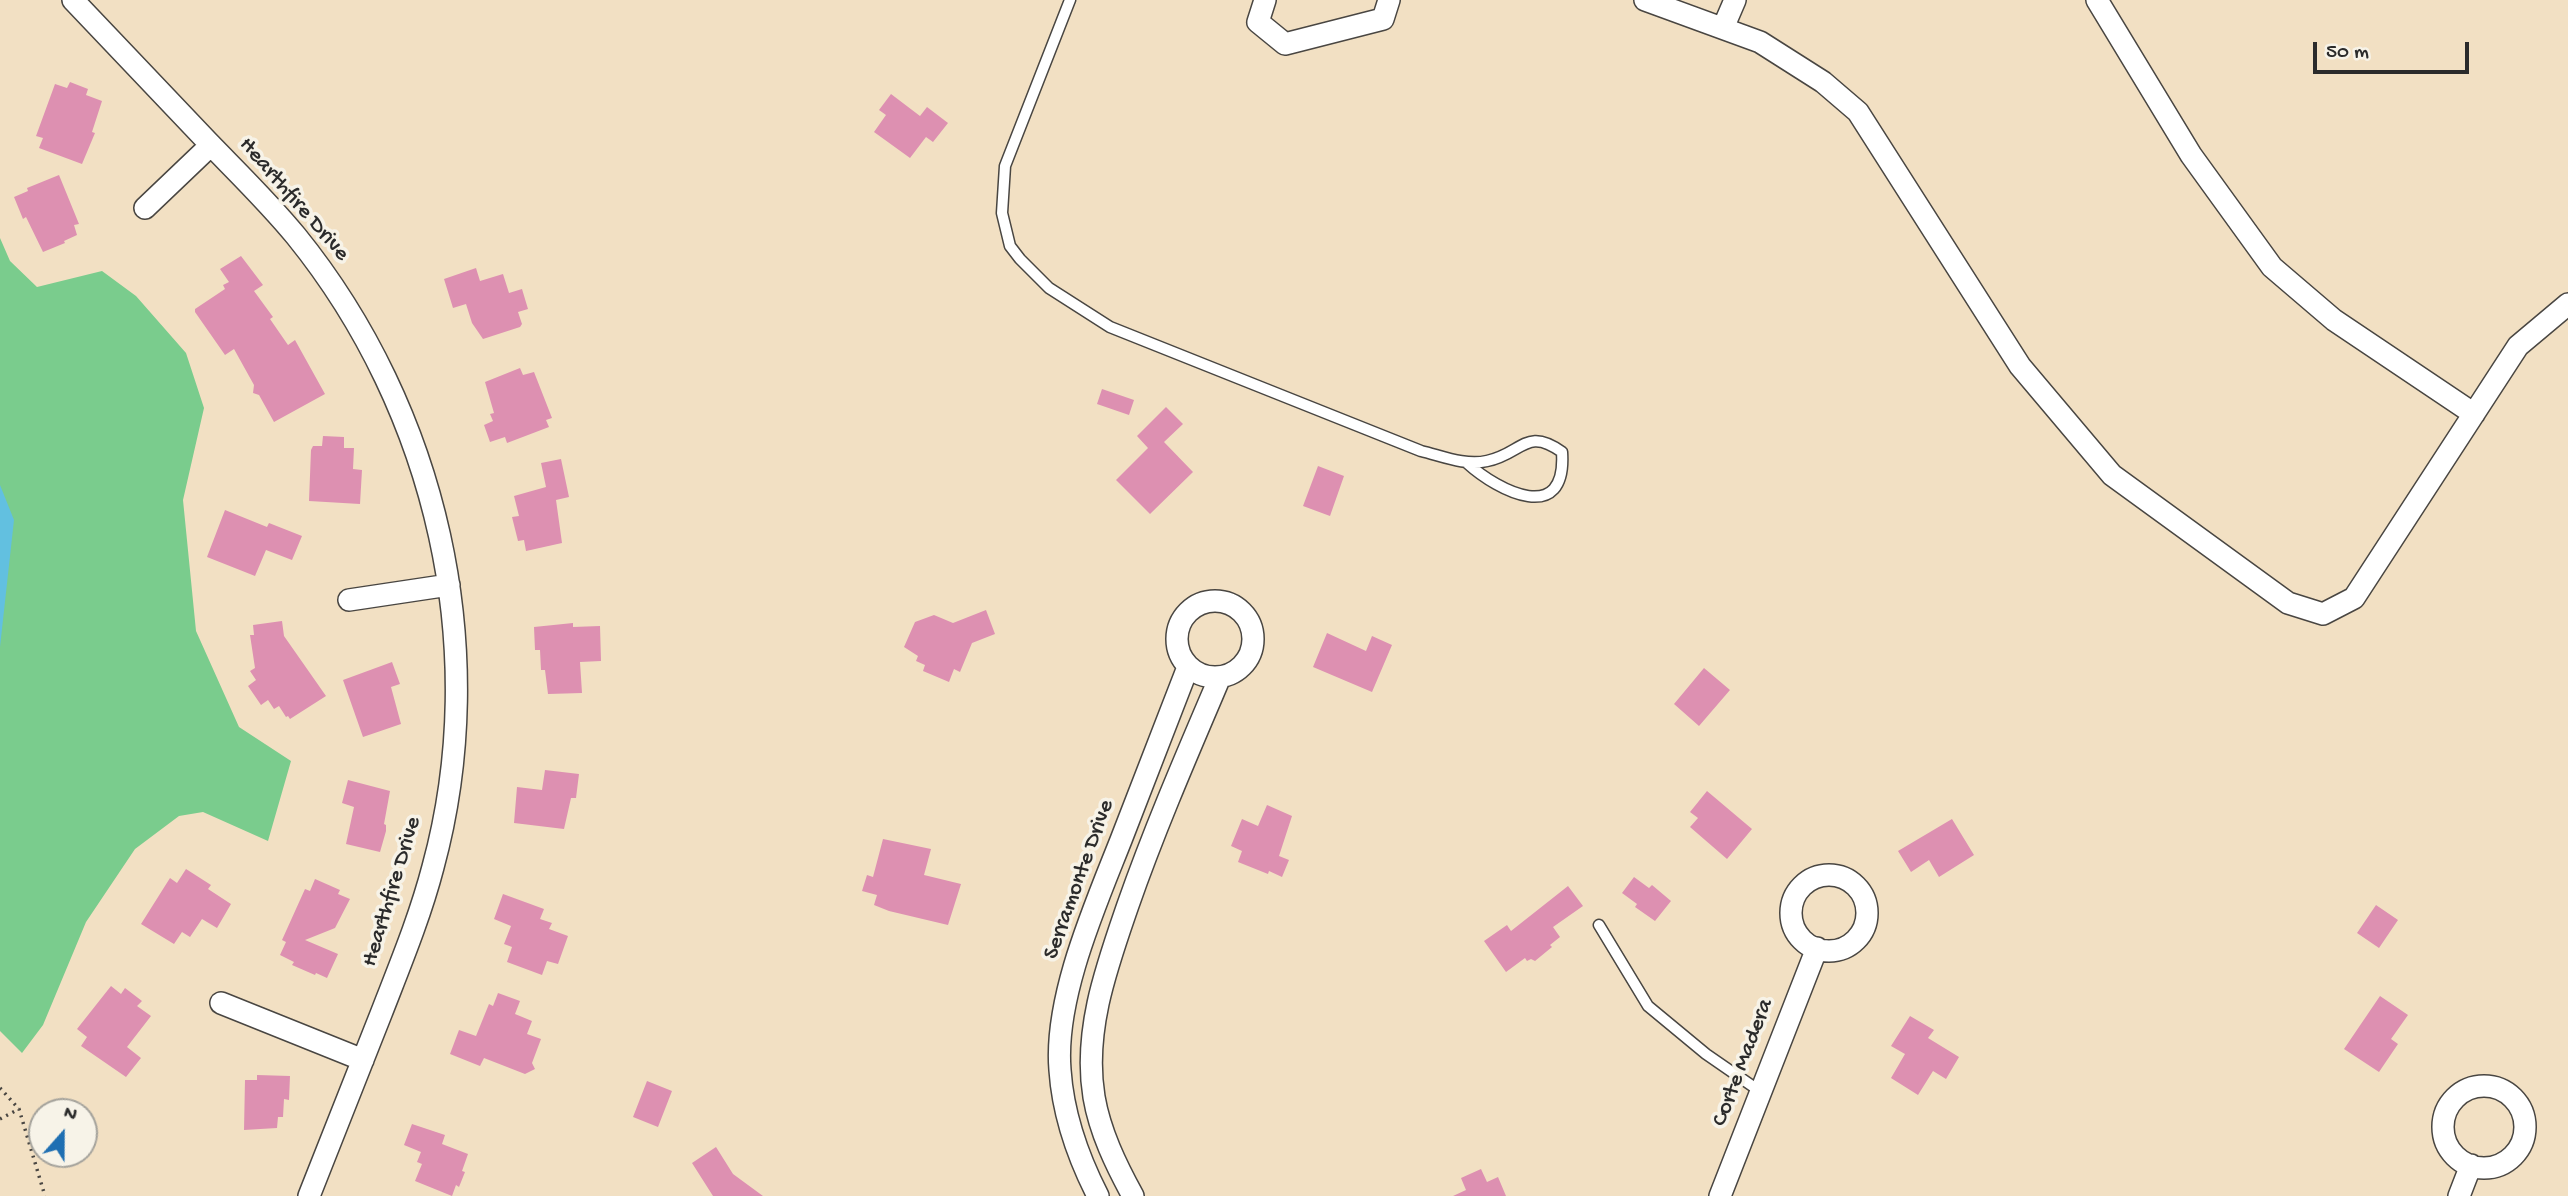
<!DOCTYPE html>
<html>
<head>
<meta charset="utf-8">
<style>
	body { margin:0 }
	#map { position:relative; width:2568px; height:1196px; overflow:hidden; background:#f2e0c3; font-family:"Gochi Hand",sans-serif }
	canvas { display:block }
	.north { position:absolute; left:28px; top:1098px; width:70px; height:70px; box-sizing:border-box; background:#f7f3e8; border:2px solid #a5a39c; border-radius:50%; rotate:21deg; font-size:19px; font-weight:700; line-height:28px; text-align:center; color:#2b2b2b }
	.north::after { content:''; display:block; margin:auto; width:24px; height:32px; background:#1f6fb2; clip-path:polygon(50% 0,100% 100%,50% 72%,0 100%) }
	.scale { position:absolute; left:2313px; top:42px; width:156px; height:32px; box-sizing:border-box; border:4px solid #2b2b2b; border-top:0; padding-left:9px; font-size:21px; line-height:24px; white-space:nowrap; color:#2b2b2b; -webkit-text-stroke:5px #f7f3e8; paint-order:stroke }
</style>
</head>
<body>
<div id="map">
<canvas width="2568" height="1196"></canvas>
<div class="north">N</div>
<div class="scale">50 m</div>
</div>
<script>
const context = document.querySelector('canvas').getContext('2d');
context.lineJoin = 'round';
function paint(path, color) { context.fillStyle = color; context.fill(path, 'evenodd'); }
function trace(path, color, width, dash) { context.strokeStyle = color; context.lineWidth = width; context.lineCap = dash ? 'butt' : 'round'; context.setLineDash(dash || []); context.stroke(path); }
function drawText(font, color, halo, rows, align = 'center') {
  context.font = font + ' "Gochi Hand",sans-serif'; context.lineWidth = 7; context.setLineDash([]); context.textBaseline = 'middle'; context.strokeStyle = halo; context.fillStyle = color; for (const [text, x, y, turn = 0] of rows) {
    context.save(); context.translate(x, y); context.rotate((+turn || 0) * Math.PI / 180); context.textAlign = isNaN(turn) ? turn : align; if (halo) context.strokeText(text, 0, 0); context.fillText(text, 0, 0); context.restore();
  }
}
const green = new Path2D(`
	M0 238 10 261 37 287 102 271 136 296 186 353 204 408 183 500 196 631 239 727 291 761 268 841 203 812 179 816 135 849 86 922 43 1025 22 1053 0 1031Z`);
const water = new Path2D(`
	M0 485 14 520 0 647Z`);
const building = new Path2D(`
	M70 82 88 89 86 95 102 101 92 132 95 133 82 164 39 148 43 138 36 136 55 84 67 88Z
	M891 94 920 116 927 107 948 123 933 142 926 137 910 158 874 132 886 115 879 110Z
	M59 175 79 224 74 225 77 235 64 241 65 243 43 252 26 217 23 219 14 197 28 191 27 188Z
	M241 256 263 285 254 291 273 317 270 319 288 345 295 340 325 394 274 422 259 395 253 393 254 385 234 349 225 355 195 312V309L225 289 223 285 229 282 220 269Z
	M476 268 480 281 503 274 509 293 522 289 528 309 518 312 522 324 520 327 483 339 472 323 466 304 453 308 444 279Z
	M520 368 523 375 534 372 552 418 546 420 549 427 507 443 505 437 490 442 484 425 493 421 490 414 494 413 485 382Z
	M1102 389 1134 400 1129 415 1097 404Z
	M1166 407 1183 424 1164 442 1193 472 1150 514 1116 480 1148 448 1137 436Z
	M323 436 344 437V448H354L353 469 362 470 360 504 309 501 311 450 313 446H322Z
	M561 459 569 497 556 500 562 543 526 551 524 540 518 541 512 517 519 516 514 496 546 487 541 463Z
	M1318 466 1344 476 1330 516 1303 506Z
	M225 510 267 527 269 523 302 536 292 560 266 550 255 576 207 557Z
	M986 610 995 634 972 643 960 672 954 669 949 682 923 671 925 665 916 661 918 656 904 647 915 622 934 615 953 623Z
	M282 621 284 636 326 696 290 719 288 716 286 717 279 706 274 709 268 700 261 705 248 686 256 680 250 671 255 668 250 635H254L253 625Z
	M573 623V627L600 626 601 661 580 662 582 693 548 694 545 670H541L540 650H535L534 627Z
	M1327 633 1366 651 1372 636 1392 645 1372 692 1313 667Z
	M392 662 400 684 391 687 401 724 363 737 343 680Z
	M1704 668 1730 690 1699 726 1674 704Z
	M545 770 579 774 576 798H571L564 829 514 823 517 787 542 790Z
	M348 780 390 791 384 824 386 825V831L380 852 346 844 354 807 342 803Z
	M1707 791 1752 829 1727 859 1690 827 1698 818 1690 812Z
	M1267 805 1292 816 1279 856 1289 860 1282 877 1269 871 1268 874 1238 862 1242 851 1231 846 1242 819 1258 826Z
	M1952 819 1974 855 1939 877 1929 860 1911 872 1898 851Z
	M883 839 931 849 924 875 961 884 948 925 889 911 874 905 877 895 862 891 867 875 873 877Z
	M186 869 211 885 208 889 231 904 217 928 202 919 190 937 182 932 174 944 141 924 170 878 177 883Z
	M1634 877 1649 888 1652 885 1671 901 1655 921 1635 907 1637 904 1622 893Z
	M315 879 340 890 338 894 350 899 335 928 305 940 338 954 327 978 316 973 315 975 292 965 294 962 280 955 286 942 282 940 305 889 310 891Z
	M1568 886 1583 906 1553 927 1560 937 1550 945 1552 947 1535 961 1531 959 1527 961 1525 958 1506 972 1484 941 1507 925 1511 931Z
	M503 894 544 909 540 919 552 923 549 929 568 936 558 964 547 961 542 975 507 962 512 947 504 944 511 926 494 919Z
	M2376 905 2398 920 2379 948 2357 933Z
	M111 986 121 994 125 988 142 1001 137 1006 151 1016 127 1047 141 1058 126 1077 81 1046 87 1037 77 1029Z
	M498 993 520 1001 515 1014 532 1021 527 1034 541 1039 532 1063 535 1069 525 1074 484 1058 480 1066 450 1054 459 1030 476 1036 489 1004 493 1006Z
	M2380 996 2408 1015 2391 1039 2398 1044 2379 1072 2344 1049Z
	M1910 1016 1934 1030 1928 1038 1959 1057 1946 1079 1933 1071 1918 1095 1891 1078 1905 1054 1891 1046Z
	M257 1075 290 1076 289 1100 284 1099 283 1117H278L277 1128 244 1130 245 1080H257Z
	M647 1081 672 1091 658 1127 633 1117Z
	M412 1124 445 1135 442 1144 468 1154 462 1171 465 1172 459 1187 456 1185 452 1196 415 1181 422 1164 417 1162 421 1152 404 1145Z
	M716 1147 733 1174 763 1196H713L692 1163Z
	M1481 1169 1487 1182 1498 1177 1506 1196H1453L1466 1190 1461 1178Z`);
const path = new Path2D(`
	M0 1088 19 1109 45 1196
	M0 1119 19 1109`);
const lane = new Path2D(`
	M1070 0 1005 166 1002 213 1010 246 1020 259 1049 288 1110 327 1421 451C1442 456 1465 466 1487 461 1522 454 1526 426 1562 452 1567 526 1499 492 1467 463
	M1599 925 1648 1006 1706 1054 1761 1092`);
const street = new Path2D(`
	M73 0C118 47 163 95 208 142 238 173 269 203 296 236 437 410 492 650 433 867 420 917 400 965 381 1014 357 1074 333 1135 309 1196
	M1265 0 1258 22 1285 44 1383 19 1389 0
	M1645 0 1760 42 1823 82 1858 112 2020 366 2112 475 2288 603 2323 614 2354 598 2518 346 2568 304
	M2097 0 2191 155 2272 267 2334 320 2474 414
	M1723 28 1735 0
	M145 208 211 145
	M349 600 449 585
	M1177 639a38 38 0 1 1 76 0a38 38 0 1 1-76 0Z
	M1791 913a38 38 0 1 1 76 0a38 38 0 1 1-76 0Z
	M221 1003 363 1060
	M2443 1127a41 41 0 1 1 82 0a41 41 0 1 1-82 0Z
	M1098 1196C1078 1157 1063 1114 1060 1070 1054 998 1095 906 1121 840 1144 782 1166 724 1188 667
	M1133 1196C1116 1165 1100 1132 1094 1097 1083 1031 1107 966 1128 905 1155 828 1188 752 1220 677
	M1720 1196 1817 948
	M2459 1196 2471 1165`);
const streetNames = [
	["Hearthfire Drive",293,200,49],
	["Serramonte Drive",1080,880,-70],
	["Hearthfire Drive",393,892,-73],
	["Corte Madera",1744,1063,-69]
];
paint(green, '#7acc8d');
paint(water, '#62c0e0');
paint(building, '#dd90b1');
trace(lane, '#494642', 13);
trace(street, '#494642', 24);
trace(path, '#494642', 3.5, [2, 5]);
trace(lane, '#fff', 10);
trace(street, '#fff', 21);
drawText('23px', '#2b2b2b', '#f7f3e8', streetNames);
</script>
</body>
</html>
